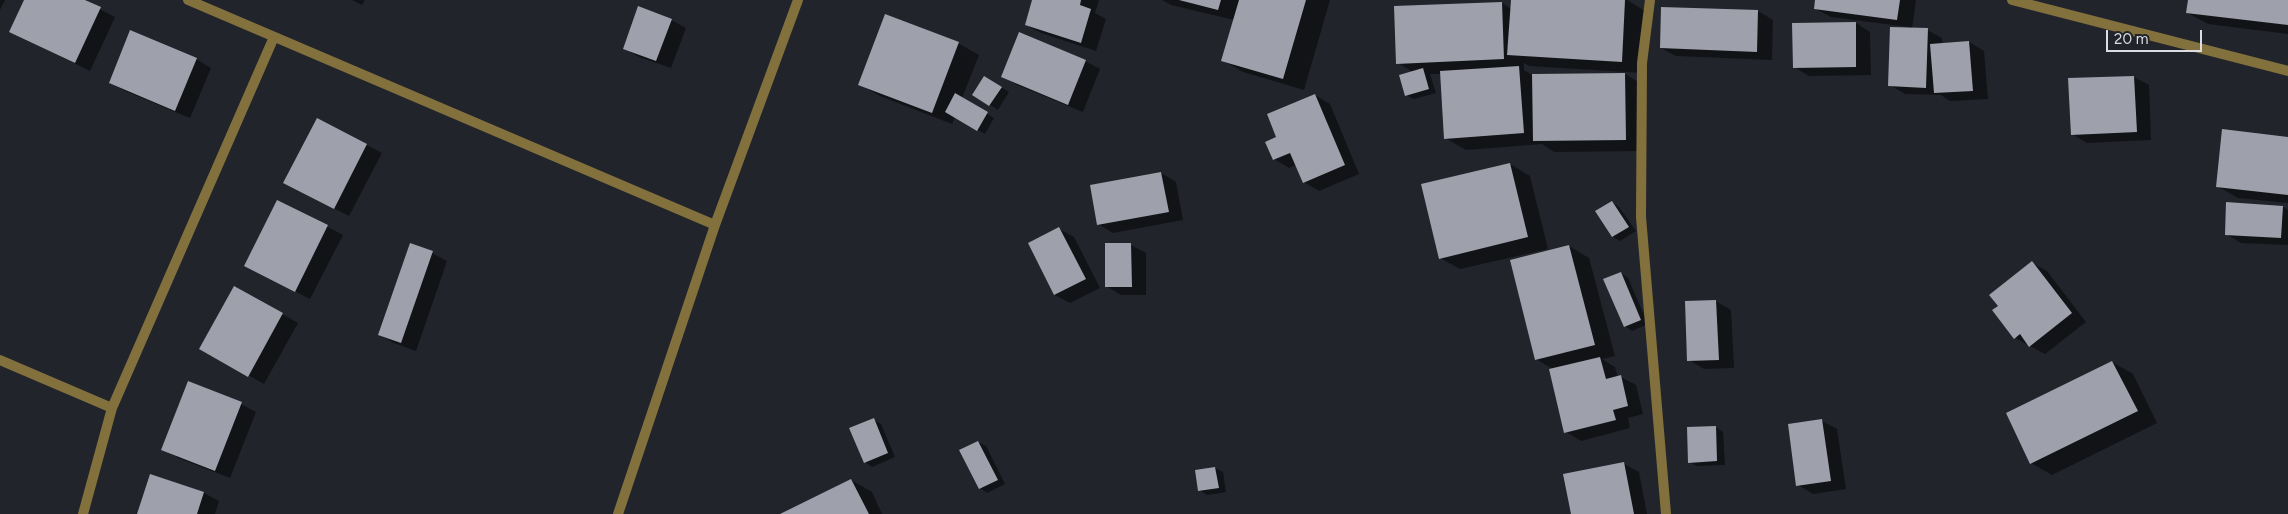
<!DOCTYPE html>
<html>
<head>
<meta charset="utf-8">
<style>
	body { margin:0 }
	#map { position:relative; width:2288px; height:514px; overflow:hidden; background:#22242c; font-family:Figtree,sans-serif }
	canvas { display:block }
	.scale { position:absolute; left:2106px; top:30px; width:96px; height:22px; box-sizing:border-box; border:2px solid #dbdde2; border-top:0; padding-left:6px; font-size:15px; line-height:18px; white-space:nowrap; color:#dbdde2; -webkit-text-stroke:4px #22242c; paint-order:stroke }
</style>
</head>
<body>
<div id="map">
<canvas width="2288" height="514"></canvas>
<div class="scale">20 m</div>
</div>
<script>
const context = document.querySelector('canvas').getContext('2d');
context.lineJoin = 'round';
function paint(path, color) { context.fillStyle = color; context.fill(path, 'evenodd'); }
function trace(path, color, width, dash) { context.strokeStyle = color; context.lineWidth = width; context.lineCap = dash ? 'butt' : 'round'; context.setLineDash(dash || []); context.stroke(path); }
const shadow = new Path2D(`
	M0 0H5L0 10Z
	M25 0H82L115 17 90 71 11 32Z
	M352 0H365L362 5Z
	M1034 0H1099L1095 13 1106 19 1096 51 1041 33 1026 25Z
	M1162 0H1330L1304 90 1243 72 1222 60 1234 20 1171 5Z
	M1512 0H1627L1645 11 1642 73 1529 66 1524 63V70L1532 75 1625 74 1645 86 1646 151 1554 152 1542 144 1466 150 1445 138 1441 74H1430L1436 93 1414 99 1406 95 1413 72 1398 63 1502 3 1511 9Z
	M1817 0H1916L1912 29 1927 30 1942 38V44L1969 42 1984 51 1988 99 1950 101 1941 95 1905 94 1890 85 1908 27 1831 17 1816 9Z
	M2189 0H2288V34L2208 24 2188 13Z
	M1758 11 1773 20 1772 60 1676 56 1661 48Z
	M671 20 686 28 671 68 639 57 624 48Z
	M1856 23 1870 32 1871 75 1809 76 1794 67Z
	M958 43 979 55 962 98 994 118 985 134 955 117 952 124 880 96 859 84Z
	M196 59 211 68 190 118 125 91 110 83Z
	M1085 61 1100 69 1083 112 1017 85 1002 76Z
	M984 77 1009 92 998 110 973 94Z
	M2134 77 2149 85 2151 140 2087 143 2072 134Z
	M1315 95 1330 104 1359 174 1319 191 1304 182 1296 165 1289 168 1274 159 1278 138Z
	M317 119 382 153 349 216 300 191Z
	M2288 138V203L2238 198 2217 186Z
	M1510 164 1530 176 1548 249 1460 269 1440 258Z
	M1161 173 1176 182 1183 220 1113 233 1098 224Z
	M278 201 343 235 310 299 261 274Z
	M1612 202 1619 207 1636 231 1620 241 1613 237Z
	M2283 207 2288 210V245L2241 243 2226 234Z
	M1059 229 1074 237 1100 288 1070 303 1055 295 1030 244Z
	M1131 245 1146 253V295H1121L1106 286Z
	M1569 246 1589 258 1615 356 1602 359 1615 367 1618 378 1621 377 1636 385 1643 414 1628 418 1630 428 1581 441 1566 432 1554 370 1536 359Z
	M432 253 447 261 416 351 394 343 379 335Z
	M2032 263 2047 271 2086 322 2045 354 2015 338 1999 306Z
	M1621 273 1628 278 1648 324 1632 331 1625 326Z
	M235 287 298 323 264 384 201 348Z
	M1716 301 1731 310 1734 368 1704 369 1689 360Z
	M2112 362 2133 374 2157 423 2052 475 2031 463Z
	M241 404 256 412 230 478 178 458 163 449Z
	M874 420 881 424 895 457 872 467 865 462Z
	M1822 421 1837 429 1846 489 1813 494 1798 485Z
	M1716 427 1723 432 1725 465 1697 466 1689 462Z
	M978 442 986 446 1005 484 987 493 980 488Z
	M1624 464 1639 472 1647 514H1572Z
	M1215 468 1223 472 1226 492 1207 495 1199 490Z
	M151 475 204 493 219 501 215 514H138Z
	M851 480 872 492 882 514H783Z`);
const building = new Path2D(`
	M24 0H85L101 7 75 63 9 32Z
	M1032 0H1081L1080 5 1091 9 1081 43 1025 25Z
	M1179 0H1221L1218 10Z
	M1239 0H1306L1283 79 1221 61Z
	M1511 0H1625L1622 62 1507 55Z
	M1815 0H1900L1897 20 1814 9Z
	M2188 0H2288V25L2186 13Z
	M1502 2 1504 59 1396 64 1394 6Z
	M638 6 672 19 656 61 623 49Z
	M1661 7 1758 10 1757 52 1660 48Z
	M885 14 959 42 932 113 858 85Z
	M1856 22V67L1793 68 1792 23Z
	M1890 27 1928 28 1926 88 1888 86Z
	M130 30 197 58 175 111 109 83Z
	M1019 32 1086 60 1068 105 1001 77Z
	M1969 41 1973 91 1934 93 1930 44Z
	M1519 66 1524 133 1444 139 1440 71Z
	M1423 68 1429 89 1405 96 1399 75Z
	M1625 73 1626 140 1533 141 1532 74Z
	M984 76 1002 87 989 106 972 95Z
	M2134 76 2137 132 2071 135 2068 78Z
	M955 93 988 112 977 131 945 112Z
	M1315 94 1345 165 1303 183 1290 153 1273 160 1265 142 1276 137 1267 114Z
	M317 118 367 144 334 209 283 183Z
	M2222 129 2288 137V195L2216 187Z
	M1510 163 1528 237 1439 259 1421 184Z
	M1161 172 1169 212 1097 225 1090 185Z
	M277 200 328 225 295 292 244 266Z
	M1612 201 1629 227 1612 237 1595 211Z
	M2226 202 2283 206 2281 238 2225 235Z
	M1059 227 1086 279 1054 295 1028 243Z
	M410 243 433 251 401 343 378 335Z
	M1105 243H1131L1132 287H1105Z
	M1569 245 1595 345 1535 360 1510 260Z
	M2032 261 2072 313 2029 347 2020 334 2014 339 1992 310 1998 306 1989 295Z
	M1621 272 1641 320 1624 327 1603 279Z
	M234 286 283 313 248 377 199 349Z
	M1716 300 1719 360 1687 361 1685 301Z
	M1600 357 1606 379 1621 375 1628 406 1613 410 1616 420 1564 433 1549 369Z
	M2112 361 2138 411 2030 464 2006 413Z
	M188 381 242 402 215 471 161 450Z
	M874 418 888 453 864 463 849 428Z
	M1822 419 1831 481 1796 486 1788 424Z
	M1716 426 1717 461 1688 463 1687 427Z
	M978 441 998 480 979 489 959 450Z
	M1624 462 1634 514H1571L1563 474Z
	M1215 467 1219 488 1198 491 1195 470Z
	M150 474 204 492 197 514H137Z
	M851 479 869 514H780Z`);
const minor = new Path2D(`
	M188 0 715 225
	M1650 0 1642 63 1641 217 1666 514
	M2012 0 2288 71
	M0 360 112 408
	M83 514 112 408 274 37
	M618 514 715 225 798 0`);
paint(shadow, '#0007');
paint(building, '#9ea1ab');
trace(minor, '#83713d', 10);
</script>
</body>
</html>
